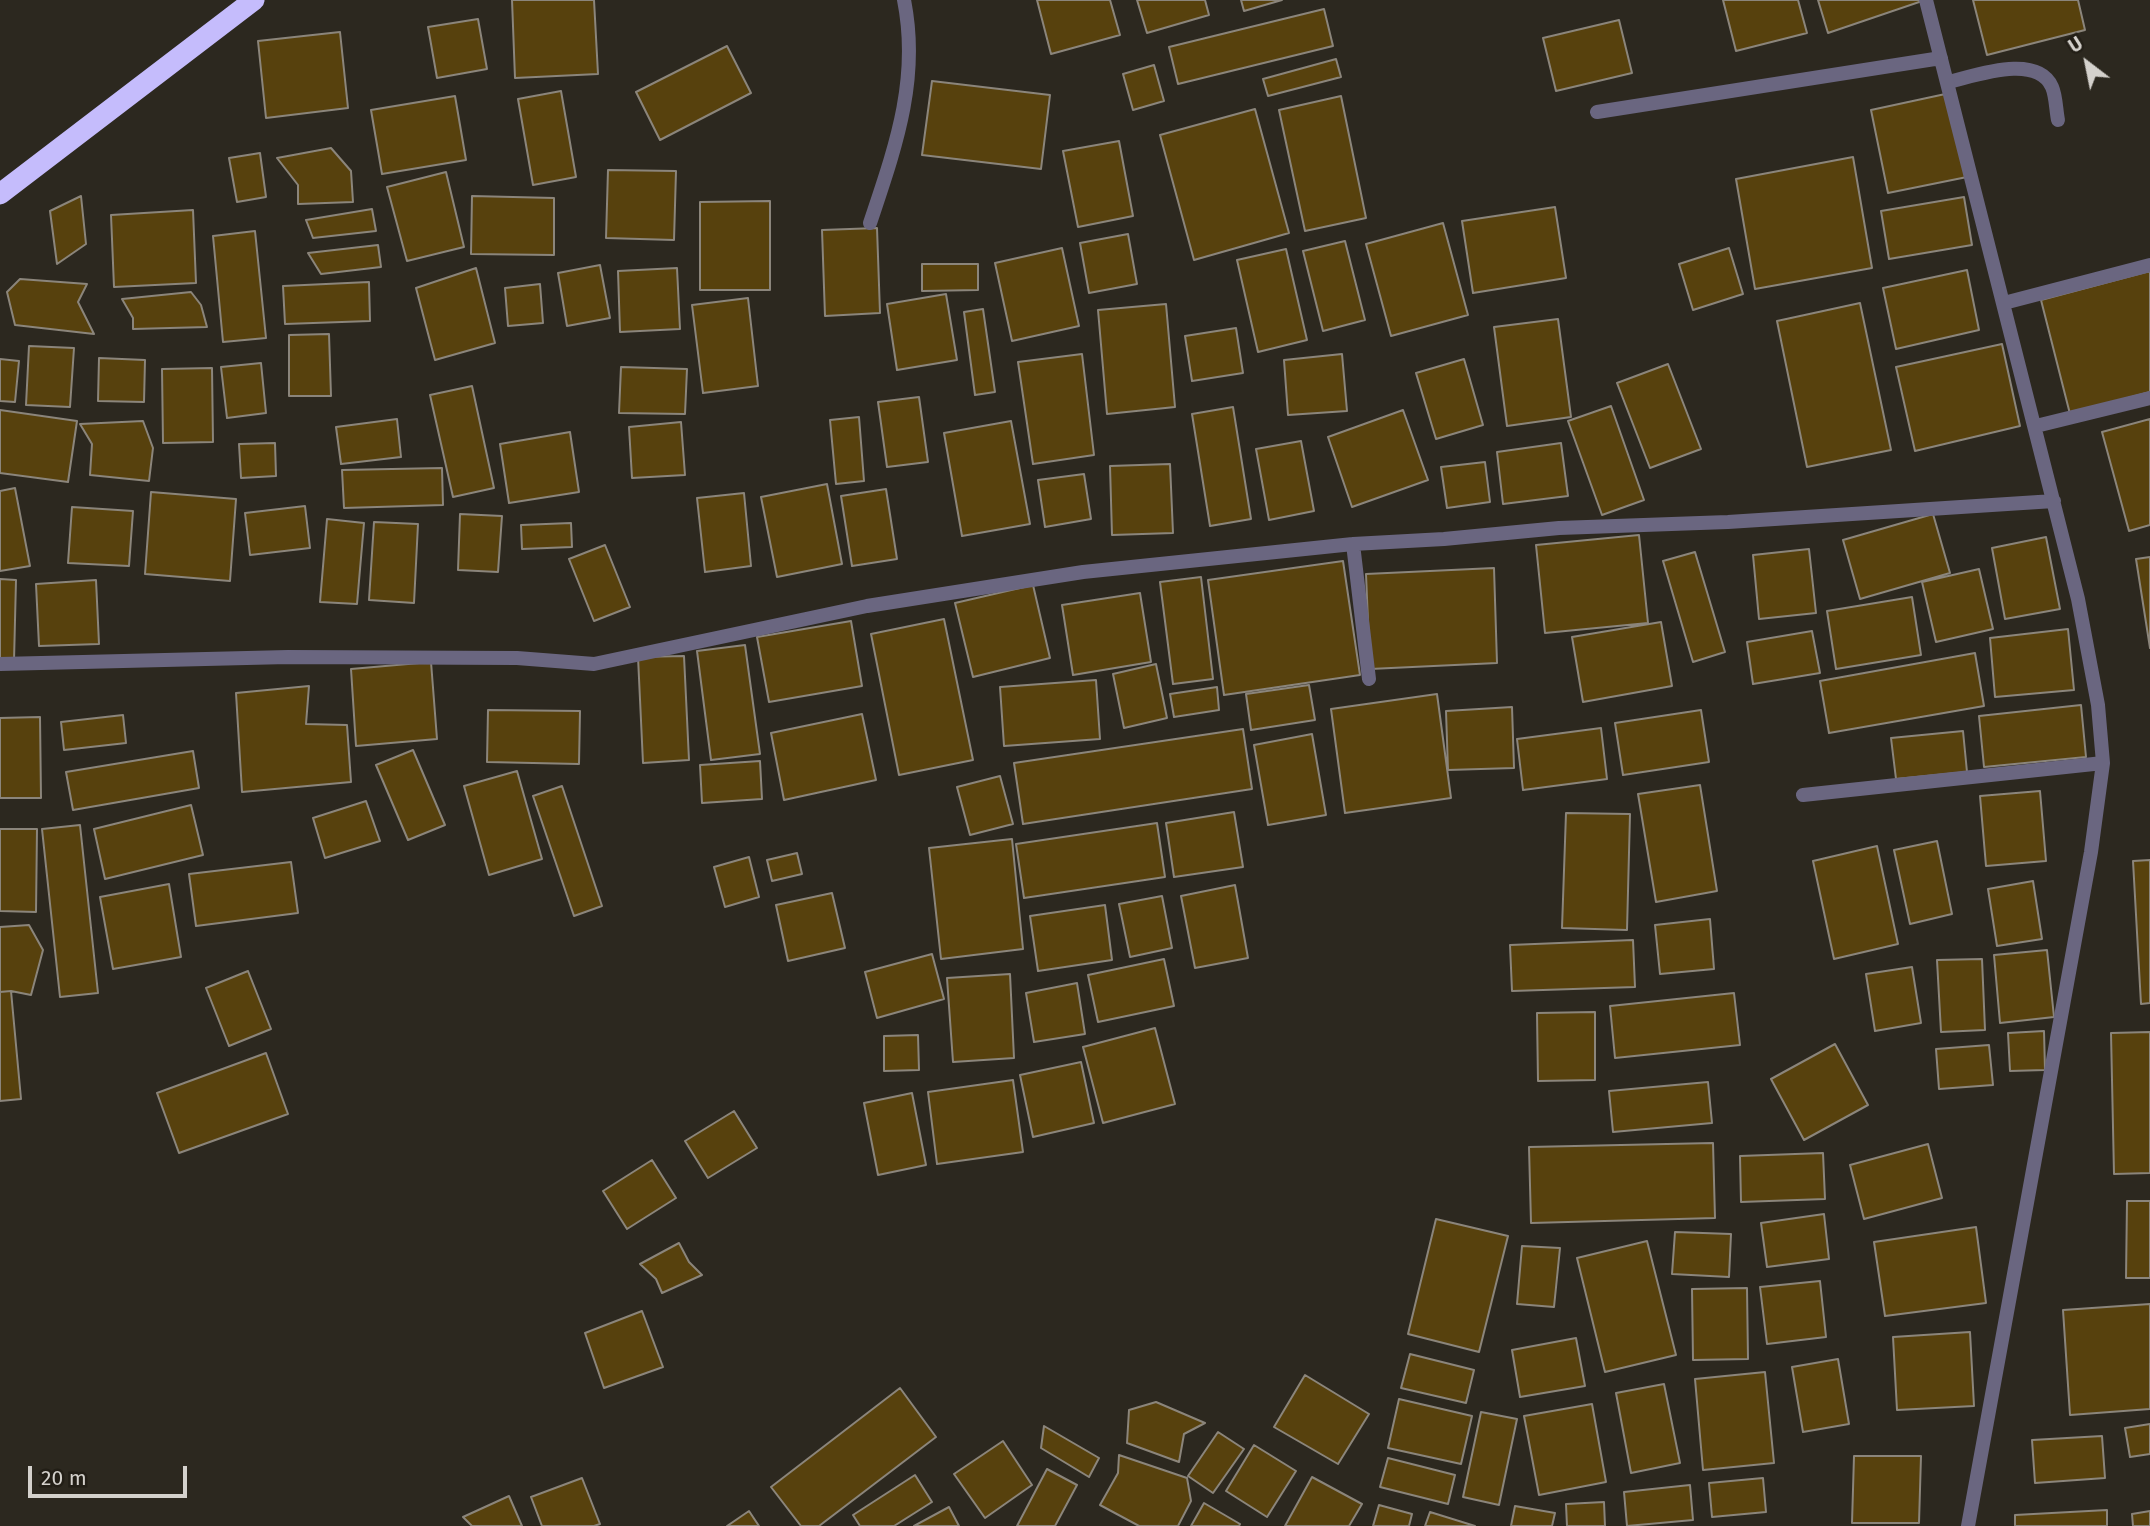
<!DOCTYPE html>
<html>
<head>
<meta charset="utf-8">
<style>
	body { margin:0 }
	#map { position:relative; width:2150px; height:1526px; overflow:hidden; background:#2c281f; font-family:"Fira Sans",sans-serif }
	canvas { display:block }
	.north { position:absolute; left:2052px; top:28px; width:70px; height:70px; -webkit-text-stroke:5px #221e16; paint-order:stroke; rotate:328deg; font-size:19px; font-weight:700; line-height:28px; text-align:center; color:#d4d1cc }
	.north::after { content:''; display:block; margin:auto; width:24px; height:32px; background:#d4d1cc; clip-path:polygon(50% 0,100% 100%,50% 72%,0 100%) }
	.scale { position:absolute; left:28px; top:1466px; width:159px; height:32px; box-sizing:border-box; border:4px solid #d4d1cc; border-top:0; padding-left:9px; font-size:21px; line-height:24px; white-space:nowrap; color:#d4d1cc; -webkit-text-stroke:5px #221e16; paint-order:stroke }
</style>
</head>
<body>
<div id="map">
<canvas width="2150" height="1526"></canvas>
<div class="north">U</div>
<div class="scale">20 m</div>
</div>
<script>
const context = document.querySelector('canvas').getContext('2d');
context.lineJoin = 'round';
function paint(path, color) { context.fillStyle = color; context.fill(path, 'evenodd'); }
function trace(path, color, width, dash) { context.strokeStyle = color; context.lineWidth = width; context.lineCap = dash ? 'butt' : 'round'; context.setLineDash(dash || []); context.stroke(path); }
const building = new Path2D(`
	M512 0H594L598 74 515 78Z
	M1037 0H1110L1120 35 1051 54Z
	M1137 0H1205L1209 15 1147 33Z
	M1241 0H1282L1244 11Z
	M1723 0H1798L1807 33 1736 51Z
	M1818 0H1925L1828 33Z
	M1973 0H2078L2085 30 1987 55Z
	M1324 9 1333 46 1178 84 1169 47Z
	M478 19 487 69 437 78 428 27Z
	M1619 20 1632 73 1556 91 1543 38Z
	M340 32 348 108 266 118 258 41Z
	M727 46 751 93 660 140 636 92Z
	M1336 59 1341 77 1268 96 1263 79Z
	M1154 65 1164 101 1133 110 1123 74Z
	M932 81 1050 95 1041 169 922 155Z
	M561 91 576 177 533 185 518 99Z
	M1950 93 1967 177 1888 193 1871 110Z
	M455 96 466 160 382 174 371 110Z
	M1341 96 1366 218 1305 231 1279 110Z
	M1255 109 1289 233 1194 260 1160 135Z
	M1119 141 1133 216 1078 227 1063 151Z
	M331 148 351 171 353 202 298 204V185L277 158Z
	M260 153 266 197 237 202 229 158Z
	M1853 157 1872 268 1755 289 1736 179Z
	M608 170 676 171 674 240 606 238Z
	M446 172 464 247 407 261 387 187Z
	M81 196 86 244 57 264 50 211Z
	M472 196 554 198V255L471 254Z
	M1964 197 1972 245 1889 259 1881 211Z
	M770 201V290H700V202Z
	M1555 207 1566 278 1473 293 1462 221Z
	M372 209 376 231 313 238 306 220Z
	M193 210 196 283 114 287 111 215Z
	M1443 223 1468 315 1391 336 1366 244Z
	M877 228 880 313 825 316 822 230Z
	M255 231 266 338 223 342 213 236Z
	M1128 234 1137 284 1089 293 1080 243Z
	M1345 241 1365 320 1323 331 1303 251Z
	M378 245 381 267 321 274 308 253Z
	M1062 248 1079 326 1012 341 995 263Z
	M1729 248 1743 294 1693 310 1679 264Z
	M1286 249 1307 340 1258 352 1237 260Z
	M922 264H978V290L922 291Z
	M600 265 610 318 567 326 558 273Z
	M476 268 495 343 435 360 416 288Z
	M677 268 680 329 620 332 618 271Z
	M1967 270 1979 330 1896 349 1883 288Z
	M2150 271V392L2070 414 2041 300Z
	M20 279 87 284 78 302 94 334 15 325 7 292Z
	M369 282 370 321 285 324 283 286Z
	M540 284 543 323 508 326 505 288Z
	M191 292 201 305 207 327 133 329V318L122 299Z
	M946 294 957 360 897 370 887 304Z
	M748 298 758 386 703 393 692 305Z
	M1860 303 1891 450 1807 467 1777 321Z
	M1166 304 1175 407 1107 414 1098 310Z
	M983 309 995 392 975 395 964 312Z
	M1558 319 1571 417 1507 426 1494 327Z
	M1236 328 1243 373 1192 381 1185 336Z
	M329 334 331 396H289V335Z
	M2002 344 2020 426 1915 451 1896 367Z
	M29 346 74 348 70 407 26 405Z
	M1082 354 1094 455 1033 464 1018 362Z
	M1342 354 1347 411 1288 415 1284 360Z
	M99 358 145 360 144 402 98 401Z
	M0 359 19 361 15 402 0 401Z
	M1464 359 1483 425 1436 439 1416 373Z
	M261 363 266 413 227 418 221 367Z
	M1668 364 1701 449 1650 468 1617 383Z
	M621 367 687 369 685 414 619 413Z
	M212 368 213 442 163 443 162 369Z
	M472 386 494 488 453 497 430 395Z
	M919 397 928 462 887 467 878 402Z
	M1611 406 1644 500 1602 515 1568 421Z
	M1233 407 1251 519 1210 526 1192 414Z
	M0 410 77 421 68 482 0 473Z
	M1403 410 1428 480 1352 507 1328 437Z
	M859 417 864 481 836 484 830 420Z
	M397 419 401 457 341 464 336 427Z
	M2150 419V525L2129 531 2102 432Z
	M143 421 153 448 149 481 90 475 92 444 80 424Z
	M1011 421 1030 524 962 536 944 433Z
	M681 422 685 475 632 478 629 427Z
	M570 432 579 492 509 503 500 444Z
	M1301 441 1314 511 1269 520 1256 449Z
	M275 443 276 476 241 478 239 444Z
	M1561 443 1568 496 1503 504 1497 452Z
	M1485 462 1490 502 1447 508 1441 467Z
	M1170 464 1173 533 1112 535 1110 466Z
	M442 468 443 505 344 508 342 470Z
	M1084 474 1091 519 1045 527 1038 480Z
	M827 484 842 564 777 577 761 497Z
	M15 488 30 566 0 571V491Z
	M886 489 897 559 852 566 841 496Z
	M151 492 236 499 230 581 145 574Z
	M744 493 751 566 705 572 697 498Z
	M305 506 310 548 250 555 245 513Z
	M72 507 133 511 129 566 68 563Z
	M460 514 502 516 498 572 458 570Z
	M1933 514 1950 573 1860 599 1843 540Z
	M327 519 364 523 357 604 320 602Z
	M374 522 418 524 414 603 369 600Z
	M571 523 572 547 522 549 521 525Z
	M1639 535 1648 623 1545 633 1536 545Z
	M2046 537 2060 609 2005 619 1992 548Z
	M605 545 630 607 594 621 569 559Z
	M1809 549 1816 613 1759 619 1753 555Z
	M1695 552 1725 652 1693 662 1663 561Z
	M2150 557V648L2136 559Z
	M1343 561 1360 675 1224 695 1208 580Z
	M1494 568 1497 663 1370 669 1366 574Z
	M1979 569 1993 629 1936 642 1922 582Z
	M1201 577 1213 679 1173 684 1160 582Z
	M0 579 16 580 14 661H0Z
	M96 580 99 644 39 646 36 584Z
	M1033 585 1050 658 973 677 955 603Z
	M1140 593 1151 662 1073 675 1062 605Z
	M1912 597 1921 655 1836 669 1827 611Z
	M944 619 973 760 899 775 871 634Z
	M851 621 862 686 769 702 757 637Z
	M1661 622 1672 686 1583 702 1572 637Z
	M2068 629 2074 690 1995 697 1990 638Z
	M1812 631 1820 673 1753 684 1747 642Z
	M745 645 760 754 711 760 697 651Z
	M1975 653 1984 706 1829 733 1820 681Z
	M684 656 689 760 643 763 638 657Z
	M431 662 437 739 356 746 351 669Z
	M1156 664 1167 718 1124 728 1113 674Z
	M1096 680 1100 739 1004 746 1000 687Z
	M1309 685 1315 720 1251 730 1246 694Z
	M309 686 306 724 347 725 351 782 242 792 236 693Z
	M1217 687 1219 710 1174 717 1170 694Z
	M1437 694 1451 798 1345 813 1331 709Z
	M2081 705 2086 757 1984 767 1979 716Z
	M1512 707 1514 768 1448 770 1446 711Z
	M488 710 580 711 579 764 487 762Z
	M1701 710 1709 762 1623 775 1615 723Z
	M862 714 876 780 784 800 771 733Z
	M123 715 126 743 64 750 61 722Z
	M40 717 41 798H0V718Z
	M1601 728 1607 779 1523 790 1517 739Z
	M1243 729 1252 789 1023 824 1014 763Z
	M1963 731 1967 772 1896 779 1891 738Z
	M1312 734 1326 815 1268 825 1254 745Z
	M413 750 445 825 408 840 376 765Z
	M193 751 199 788 73 810 66 772Z
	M760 761 762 799 702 803 700 765Z
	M517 771 542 859 489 875 464 786Z
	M1000 776 1013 824 970 835 957 787Z
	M1700 785 1717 891 1656 902 1638 794Z
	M562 786 602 906 574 916 533 796Z
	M2040 791 2046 861 1986 866 1980 796Z
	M366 801 380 841 325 858 313 818Z
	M191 805 203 855 105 879 94 829Z
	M1234 812 1243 867 1174 877 1166 823Z
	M1566 813 1630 814 1627 930 1562 928Z
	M1157 823 1165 877 1024 898 1016 844Z
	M80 825 98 993 60 997 42 829Z
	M0 829H37L36 912 0 911Z
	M1012 839 1023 949 941 959 929 848Z
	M1937 841 1952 914 1910 924 1894 850Z
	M1877 846 1898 944 1834 959 1813 861Z
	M797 853 802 874 772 881 767 860Z
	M749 857 759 897 725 907 714 867Z
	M2150 860V1003L2141 1004 2133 861Z
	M291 862 298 913 196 926 189 874Z
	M2033 881 2042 939 1997 946 1988 889Z
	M169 884 181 957 113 969 100 897Z
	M1235 885 1248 958 1195 968 1181 896Z
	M832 893 845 948 788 961 776 905Z
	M1162 896 1172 948 1130 957 1119 904Z
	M1105 905 1112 960 1038 971 1030 916Z
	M1710 919 1714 969 1660 974 1655 925Z
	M29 925 43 950 31 995 11 991 0 992V927Z
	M1633 940 1635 987 1512 991 1510 945Z
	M2047 950 2054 1017 2000 1023 1994 955Z
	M932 954 944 999 877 1018 865 972Z
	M1164 959 1174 1006 1098 1022 1088 975Z
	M1982 959 1985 1030 1941 1032 1937 960Z
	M1912 967 1921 1023 1875 1031 1866 974Z
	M248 971 271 1029 229 1046 206 988Z
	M1010 974 1014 1058 953 1062 947 978Z
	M1077 983 1085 1034 1034 1042 1026 993Z
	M11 991 21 1099 0 1101V992Z
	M1734 993 1740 1045 1615 1058 1610 1006Z
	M1595 1012V1080L1538 1081 1537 1013Z
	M1155 1028 1175 1104 1103 1123 1083 1047Z
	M2044 1031 2045 1070 2010 1071 2008 1033Z
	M2150 1032V1173L2114 1174 2111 1033Z
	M918 1035 919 1070 884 1071V1036Z
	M1835 1044 1868 1105 1804 1140 1771 1079Z
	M1989 1045 1993 1085 1939 1089 1936 1049Z
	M266 1053 288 1114 179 1153 157 1093Z
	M1081 1062 1094 1123 1033 1137 1020 1075Z
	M1013 1080 1023 1152 937 1164 928 1092Z
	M1708 1082 1712 1123 1613 1132 1609 1091Z
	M912 1093 926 1165 878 1175 864 1103Z
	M734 1111 757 1148 708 1178 685 1141Z
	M1713 1143 1715 1218 1531 1223 1529 1147Z
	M1928 1144 1942 1198 1864 1219 1850 1165Z
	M1823 1153 1825 1199 1741 1202 1740 1156Z
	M652 1160 676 1198 627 1229 603 1191Z
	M2127 1201H2150V1278H2126Z
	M1824 1214 1829 1259 1767 1267 1761 1223Z
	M1436 1219 1508 1236 1479 1352 1408 1334Z
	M1976 1227 1986 1303 1885 1316 1874 1242Z
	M1675 1232 1731 1234 1729 1277 1672 1274Z
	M1647 1241 1676 1355 1605 1372 1577 1258Z
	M679 1243 689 1262 702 1275 662 1293 656 1279 640 1264Z
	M1522 1246 1560 1248 1554 1307 1517 1304Z
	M1820 1281 1826 1337 1767 1344 1760 1287Z
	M1747 1288 1748 1359 1693 1360 1692 1289Z
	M2150 1304V1409L2070 1415 2063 1310Z
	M642 1311 663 1367 604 1388 585 1333Z
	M1970 1332 1974 1406 1897 1410 1893 1337Z
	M1576 1338 1585 1386 1520 1397 1512 1350Z
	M1410 1354 1474 1370 1466 1403 1401 1388Z
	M1838 1359 1849 1424 1803 1432 1792 1367Z
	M1765 1372 1774 1463 1703 1470 1695 1379Z
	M1305 1375 1369 1414 1338 1464 1274 1427Z
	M1664 1384 1680 1463 1631 1473 1616 1393Z
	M900 1388 936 1437 819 1526H801L771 1487Z
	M1399 1399 1472 1416 1461 1464 1388 1448Z
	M1156 1402 1205 1423 1184 1434 1179 1462 1127 1443 1129 1410Z
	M1592 1404 1606 1482 1539 1495 1524 1416Z
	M1481 1412 1517 1419 1499 1505 1463 1497Z
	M2150 1424V1454L2130 1457 2125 1428Z
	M1044 1426 1099 1458 1089 1477 1041 1448Z
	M1218 1432 1244 1449 1213 1493 1188 1476Z
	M2102 1436 2105 1478 2035 1483 2032 1440Z
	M1003 1441 1032 1485 985 1518 954 1474Z
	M1254 1445 1296 1471 1267 1517 1226 1491Z
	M1119 1455 1187 1478 1191 1501 1178 1526H1139L1100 1505 1118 1473Z
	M1854 1456H1921L1919 1523H1852Z
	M1388 1458 1455 1475 1448 1504 1380 1487Z
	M1047 1469 1077 1485 1055 1526H1017Z
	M915 1475 932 1502 894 1526H860L853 1515Z
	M1312 1477 1362 1504 1349 1526H1285Z
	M582 1478 600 1524 594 1526H542L531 1497Z
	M1763 1478 1766 1512 1712 1517 1709 1483Z
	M1690 1485 1693 1520 1627 1526 1624 1492Z
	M509 1496 522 1526H472L463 1517Z
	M1604 1502 1605 1526H1567L1566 1504Z
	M1204 1503 1240 1524 1239 1526H1191Z
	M1379 1505 1412 1514 1409 1526H1373Z
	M1515 1506 1555 1513 1552 1526H1511Z
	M949 1507 959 1526H914Z
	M2107 1510V1526H2015V1515Z
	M749 1511 759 1526H727Z
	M2150 1511V1526H2133L2132 1514Z
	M1430 1512 1475 1526H1425Z`);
const lane = new Path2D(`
	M1948 82C1975 76 2037 53 2052 87 2056 96 2056 110 2058 120`);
const street = new Path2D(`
	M1926 0 2078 599 2098 705 2103 763 2091 852 1968 1526
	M1597 112 1941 58
	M870 223C895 148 920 80 904 0
	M2004 303 2150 265
	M2036 426 2150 398
	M1353 544 1369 679
	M0 664 288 657 517 658 594 664 867 606 1083 572 1353 544 1444 539 1559 528 1728 522 2054 501
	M1803 795 2103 763`);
const highway = new Path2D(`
	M0 194 254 0`);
paint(building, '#57410d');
trace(building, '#8b857b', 2);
trace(lane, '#6a6680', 14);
trace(street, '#6a6680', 14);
trace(highway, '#c5bcfc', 21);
</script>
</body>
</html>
